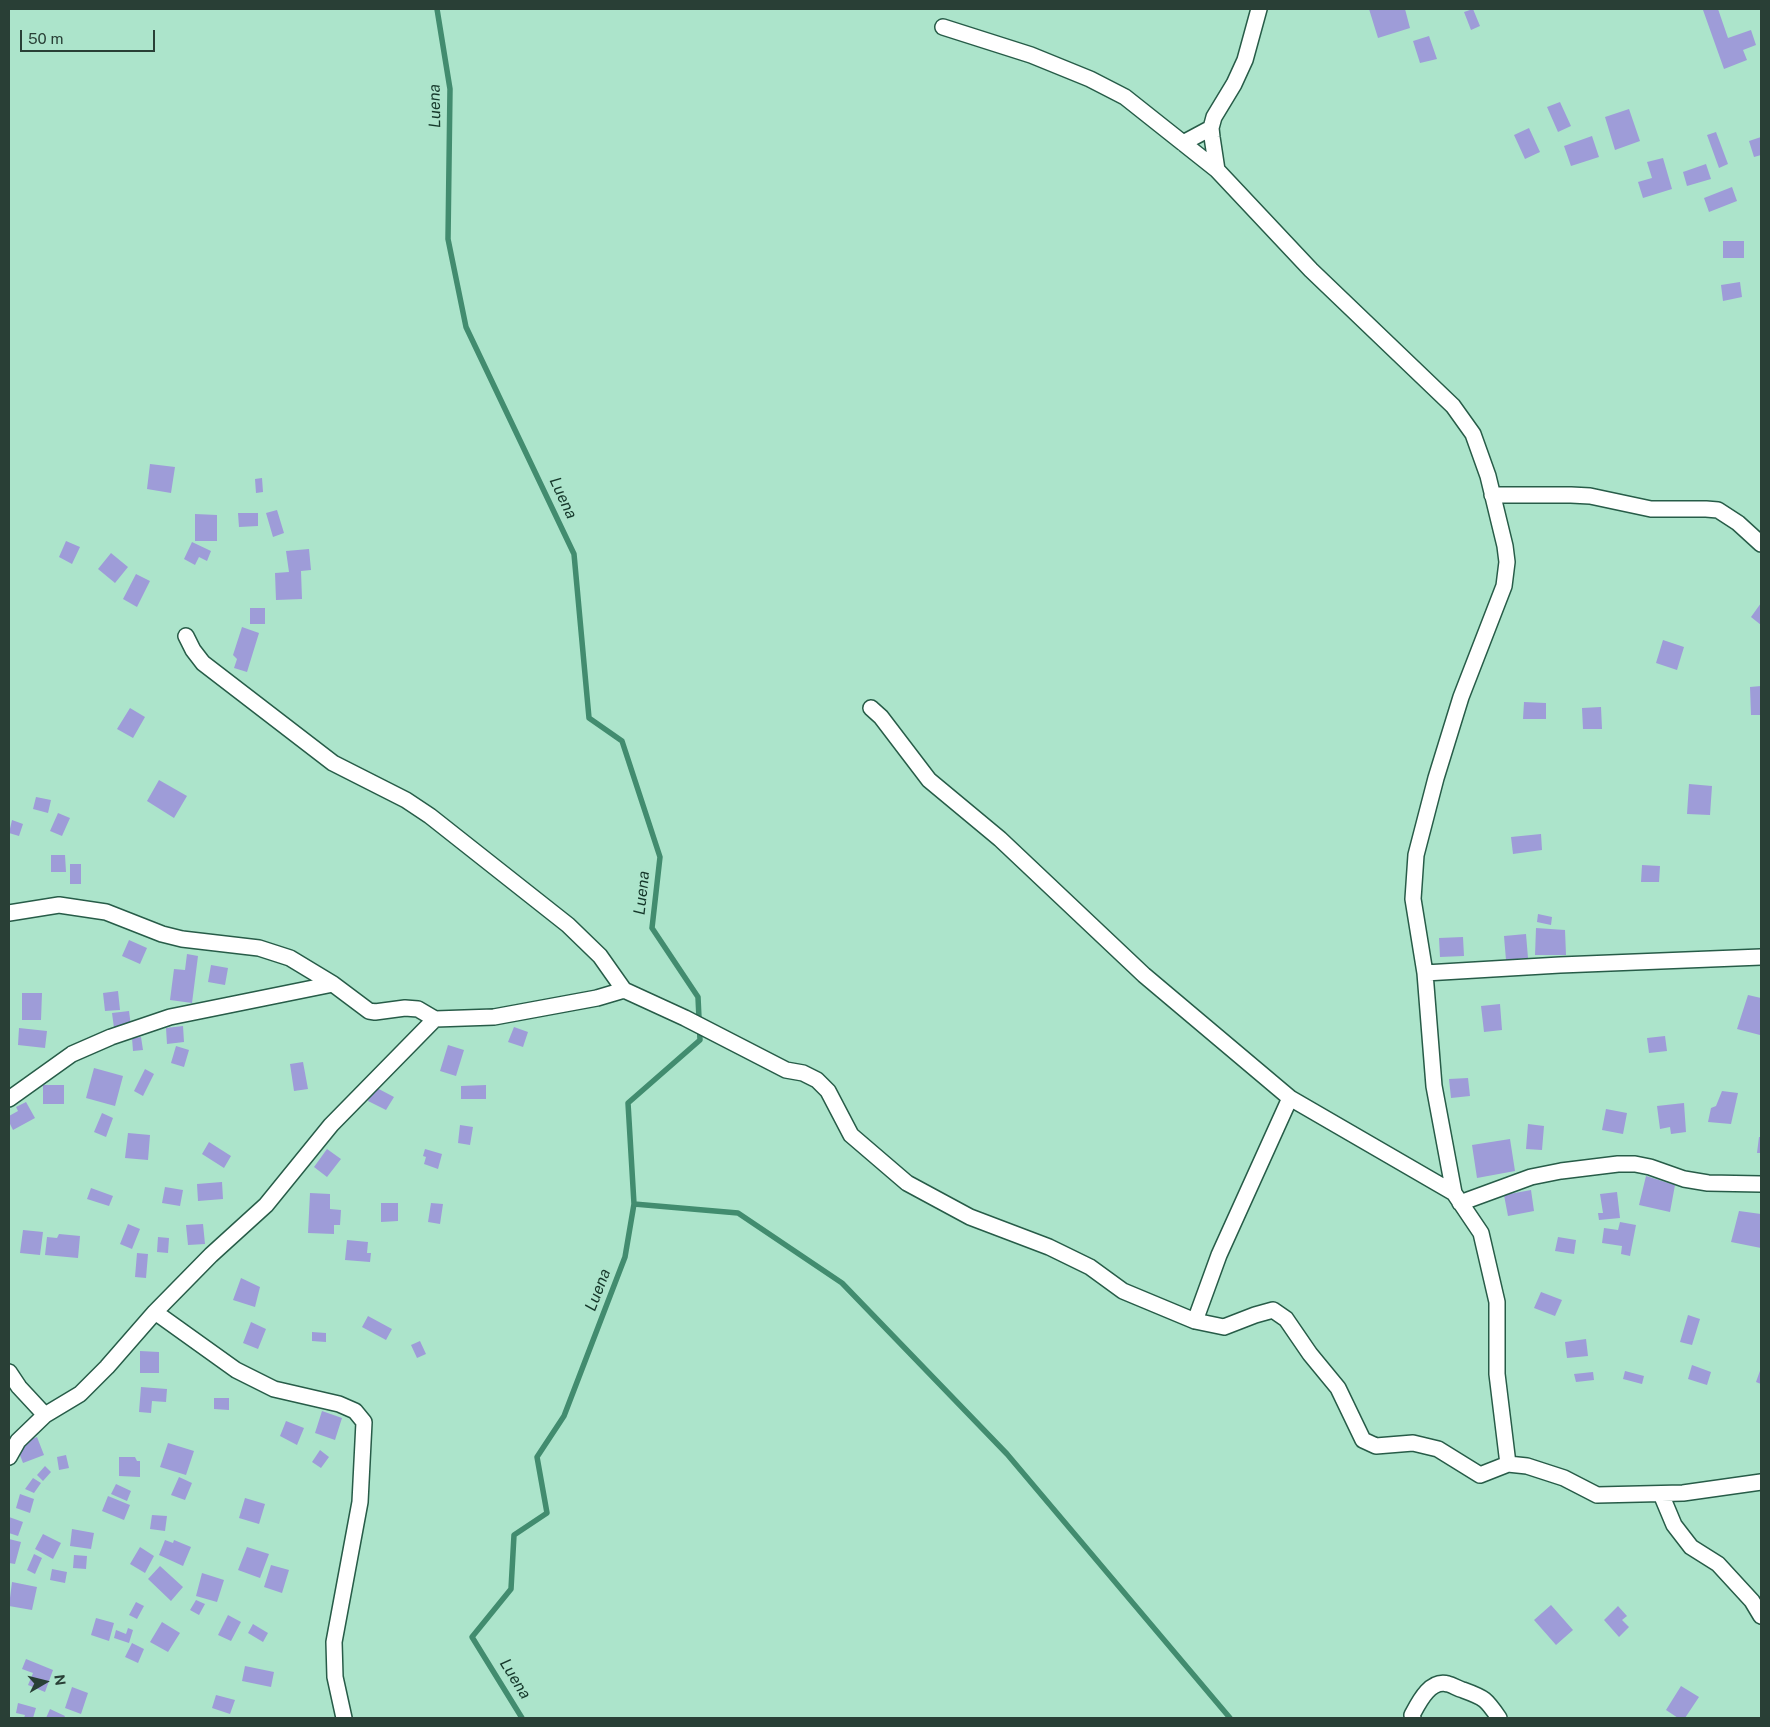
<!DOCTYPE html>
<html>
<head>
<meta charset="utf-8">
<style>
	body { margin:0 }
	#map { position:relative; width:1770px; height:1727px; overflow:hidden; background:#ace4cb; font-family:"Public Sans",sans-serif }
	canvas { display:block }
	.frame { position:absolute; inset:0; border:10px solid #293f36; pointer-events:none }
	.north { position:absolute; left:20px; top:1657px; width:50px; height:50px; -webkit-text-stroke:4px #ace4cb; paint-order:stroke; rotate:82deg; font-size:14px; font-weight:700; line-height:20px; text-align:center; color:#293f36 }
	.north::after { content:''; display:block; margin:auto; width:18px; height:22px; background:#293f36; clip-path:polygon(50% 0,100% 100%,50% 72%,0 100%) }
	.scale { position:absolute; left:20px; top:30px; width:135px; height:22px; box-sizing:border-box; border:2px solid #293f36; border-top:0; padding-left:6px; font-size:15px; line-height:18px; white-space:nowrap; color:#293f36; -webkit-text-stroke:4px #ace4cb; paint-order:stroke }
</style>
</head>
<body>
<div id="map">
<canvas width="1770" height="1727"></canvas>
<div class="frame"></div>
<div class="north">N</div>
<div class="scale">50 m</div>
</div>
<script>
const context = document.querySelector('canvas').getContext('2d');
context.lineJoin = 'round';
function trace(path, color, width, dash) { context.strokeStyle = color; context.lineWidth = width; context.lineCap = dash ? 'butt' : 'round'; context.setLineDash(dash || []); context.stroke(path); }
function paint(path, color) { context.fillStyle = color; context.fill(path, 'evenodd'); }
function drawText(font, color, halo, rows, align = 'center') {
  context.font = font + ' "Public Sans",sans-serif'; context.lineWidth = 4.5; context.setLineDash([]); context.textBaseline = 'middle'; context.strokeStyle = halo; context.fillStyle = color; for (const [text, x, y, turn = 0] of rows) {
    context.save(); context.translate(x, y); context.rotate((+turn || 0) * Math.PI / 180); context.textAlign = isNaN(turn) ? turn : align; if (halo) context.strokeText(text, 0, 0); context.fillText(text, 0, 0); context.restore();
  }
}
const stream = new Path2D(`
	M437 9 450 89 448 239 466 327 574 554 589 718 622 741 660 857 652 928 698 997 700 1040 628 1103 634 1204 625 1257 564 1416 537 1457 547 1513 514 1535 511 1589 472 1637 522 1718
	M634 1204 738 1213 842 1283 1007 1454 1230 1718`);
const building = new Path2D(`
	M1369 9H1405L1410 28 1378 38Z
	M1473 9 1480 26 1471 30 1464 12Z
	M1707 9H1718L1728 38 1751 30 1756 45 1743 50 1747 60 1724 69 1703 10Z
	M1429 36 1437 59 1420 63 1413 41Z
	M1560 102 1571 126 1558 132 1547 107Z
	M1629 109 1640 141 1615 150 1605 117Z
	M1529 128 1540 152 1525 159 1514 135Z
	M1716 132 1728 164 1719 168 1707 135Z
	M1592 136 1599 157 1571 166 1564 146Z
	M1761 137V155L1754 157 1749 141Z
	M1663 158 1672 189 1643 198 1638 182 1652 178 1647 162Z
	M1706 164 1711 179 1687 186 1683 172Z
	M1732 187 1737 201 1709 212 1704 198Z
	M1723 241H1744V258H1723Z
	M1740 282 1742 297 1723 301 1721 285Z
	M150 464 175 467 171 493 147 489Z
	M262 478 263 492 256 493 255 479Z
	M277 510 284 533 273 537 266 513Z
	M238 513H258V526L239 527Z
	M195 514 217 515V541H195Z
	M66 541 80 547 72 564 59 557Z
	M192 542 211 551 207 561 199 557 195 565 184 559Z
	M309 549 311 570 301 571 302 599 276 600 275 573 289 572 286 551Z
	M111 553 128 567 115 583 98 569Z
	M136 574 150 581 137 607 123 599Z
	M1761 603V625L1751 617Z
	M250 608H265V624H250Z
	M242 627 259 633 247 672 234 668 237 659 233 655Z
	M1663 640 1684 647 1677 670 1656 663Z
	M1761 686V715H1751L1750 687Z
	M1524 702 1546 703V719H1523Z
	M1601 707 1602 729H1583L1582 708Z
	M130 708 145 717 133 738 117 729Z
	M159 780 187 796 174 818 147 801Z
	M1689 784 1712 786 1710 815 1687 814Z
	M36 797 51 800 48 813 33 809Z
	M58 813 70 818 62 836 50 831Z
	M12 820 23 824 19 836 9 833Z
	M1541 834 1542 850 1513 854 1511 837Z
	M51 855H65L66 872H51Z
	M70 864H81V884H70Z
	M1642 865 1660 866 1659 882H1641Z
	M1538 914 1552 917 1551 925 1537 922Z
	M1536 928 1565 930 1566 955H1535Z
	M1526 934 1528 958 1506 960 1504 936Z
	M1463 937 1464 956 1440 957 1439 938Z
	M129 940 147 948 140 964 122 956Z
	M187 954 198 956 192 1003 170 1000 174 969 185 970Z
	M211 965 228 968 225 985 208 982Z
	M118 991 120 1010 105 1011 103 993Z
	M22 993H42L41 1020H22Z
	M1748 995 1761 998 1760 1035 1737 1029Z
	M1500 1004 1502 1030 1484 1032 1481 1006Z
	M129 1011 131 1026 114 1028 112 1013Z
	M183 1026 184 1042 167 1044 166 1028Z
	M514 1027 528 1032 523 1047 508 1042Z
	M19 1028 47 1031 45 1048 18 1045Z
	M1665 1036 1667 1051 1649 1053 1647 1038Z
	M141 1037 143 1050 133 1051 132 1038Z
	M448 1045 464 1050 456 1076 440 1071Z
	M176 1046 189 1050 184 1067 171 1063Z
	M303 1062 308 1089 294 1091 290 1064Z
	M94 1068 123 1076 115 1106 86 1098Z
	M145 1069 154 1074 143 1096 134 1091Z
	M1468 1078 1470 1096 1451 1098 1449 1079Z
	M43 1085H64V1104H43Z
	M486 1085V1099H461V1086Z
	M375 1087 394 1097 386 1110 368 1101Z
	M1722 1091 1738 1093 1731 1124 1708 1122 1711 1108 1716 1106Z
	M26 1102 35 1118 13 1130 9 1122V1116L18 1111 16 1107Z
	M1684 1103 1686 1132 1671 1134 1670 1127 1660 1129 1657 1106Z
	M1606 1109 1627 1113 1623 1134 1602 1130Z
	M102 1113 113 1118 106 1137 94 1132Z
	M1528 1124 1544 1126 1542 1150 1526 1149Z
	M460 1125 473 1127 470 1145 458 1143Z
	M128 1133 150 1135 148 1160 125 1158Z
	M1759 1137H1761V1153H1757Z
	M1510 1139 1515 1171 1477 1178 1472 1145Z
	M209 1142 231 1156 224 1168 202 1154Z
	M327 1149 341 1159 327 1177 314 1167Z
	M425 1149 442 1154 438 1169 424 1164 426 1157 423 1156Z
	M1646 1176 1675 1185 1670 1212 1639 1205Z
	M222 1182 223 1199 198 1201 197 1184Z
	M165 1187 183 1190 180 1206 162 1203Z
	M91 1188 113 1196 109 1206 87 1199Z
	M1531 1190 1534 1211 1508 1216 1504 1195Z
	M1617 1192 1620 1218 1599 1220 1598 1213H1603L1600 1194Z
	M310 1193 330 1194V1209L341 1210 340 1225H334V1234L308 1233Z
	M381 1203H398V1221L381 1222Z
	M431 1203 443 1204 440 1224 428 1222Z
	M1739 1211 1761 1214V1248L1731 1242Z
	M1620 1222 1636 1225 1630 1256 1621 1254 1622 1246 1602 1243 1604 1228 1618 1230Z
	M128 1224 140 1229 132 1249 120 1244Z
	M203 1224 205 1244 188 1245 186 1225Z
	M23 1230 43 1232 40 1255 20 1253Z
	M59 1234 80 1236 78 1258 45 1255 47 1237 57 1238Z
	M158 1237 169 1238 168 1253 157 1252Z
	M1558 1237 1576 1240 1574 1254 1555 1251Z
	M347 1240 368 1242 367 1253H371L370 1262 345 1260Z
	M137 1253 148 1254 146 1278 135 1277Z
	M241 1278 260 1287 255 1307 233 1300Z
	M1541 1292 1562 1300 1555 1316 1534 1308Z
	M1688 1315 1700 1319 1692 1345 1680 1342Z
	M368 1316 392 1329 386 1340 362 1327Z
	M251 1322 266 1329 258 1349 243 1343Z
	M312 1332 326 1333V1342L312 1341Z
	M1586 1339 1588 1356 1567 1358 1565 1342Z
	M420 1341 426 1354 417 1358 411 1345Z
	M140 1351 159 1352V1373H140Z
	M1692 1365 1711 1372 1707 1385 1688 1379Z
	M1761 1368V1384L1756 1382Z
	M1625 1371 1644 1376 1642 1384 1623 1379Z
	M1593 1372 1594 1380 1576 1382 1574 1374Z
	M141 1387 167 1389 166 1402 152 1401 151 1413 139 1412Z
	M214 1398H229V1410L214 1409Z
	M322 1411 342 1418 335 1440 315 1433Z
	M286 1421 304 1428 297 1445 280 1436Z
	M37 1437 44 1455 23 1463 16 1445Z
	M168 1443 194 1451 186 1475 160 1467Z
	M320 1450 329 1457 321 1468 312 1462Z
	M66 1455 69 1468 59 1470 57 1457Z
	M119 1457H135L137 1461H140V1477L119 1476Z
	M45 1466 51 1472 43 1481 37 1475Z
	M179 1477 192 1483 185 1500 171 1495Z
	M33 1478 41 1483 34 1493 25 1489Z
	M116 1484 131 1491 127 1501 111 1494Z
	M20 1494 34 1499 30 1513 16 1508Z
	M108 1496 130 1505 124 1520 102 1511Z
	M245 1498 265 1504 259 1524 239 1518Z
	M152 1515 167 1516 165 1531 150 1529Z
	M9 1517 23 1522 18 1536 9 1533Z
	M72 1529 94 1533 91 1549 70 1546Z
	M43 1534 61 1543 53 1559 35 1549Z
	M9 1539 21 1542 15 1564 9 1563Z
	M165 1540 173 1543 174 1540 191 1547 183 1566 159 1555Z
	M140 1547 154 1556 145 1573 130 1564Z
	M247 1547 269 1554 260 1578 238 1570Z
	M34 1554 42 1558 35 1574 27 1570Z
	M74 1555 87 1556 86 1569 73 1568Z
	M271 1565 289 1570 282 1593 264 1587Z
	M160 1566 183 1587 171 1601 148 1579Z
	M52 1569 67 1572 65 1583 50 1580Z
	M202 1573 224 1580 217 1602 196 1596Z
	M12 1582 37 1587 32 1610 9 1606Z
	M196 1600 205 1604 199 1615 190 1610Z
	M136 1602 144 1606 137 1619 129 1615Z
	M1551 1605 1573 1630 1556 1645 1534 1620Z
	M1618 1606 1627 1616 1622 1620 1629 1627 1619 1637 1604 1620Z
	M228 1615 241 1622 231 1641 218 1635Z
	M96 1618 114 1623 109 1641 91 1635Z
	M162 1622 180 1633 168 1652 150 1642Z
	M253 1624 268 1633 263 1642 248 1633Z
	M128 1628 133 1630 129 1643 114 1638 116 1630 126 1634Z
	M132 1643 144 1649 138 1663 125 1657Z
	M26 1659 53 1670 45 1692 28 1685 33 1673 22 1669Z
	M245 1666 274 1672 271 1687 242 1681Z
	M1681 1686 1699 1697 1685 1718H1678L1666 1710Z
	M72 1687 88 1693 81 1714 65 1708Z
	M216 1695 235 1700 230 1714 212 1708Z
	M18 1703 36 1708 33 1718H24L25 1715 16 1713Z
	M50 1709 65 1716 64 1718H46Z`);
const street = new Path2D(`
	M943 27 1031 55 1090 79 1125 97 1217 170 1311 270 1453 406 1473 434 1488 476 1505 546 1507 562 1504 586 1461 697 1436 778 1416 855 1413 899 1425 973 1434 1086 1454 1193 1481 1233 1497 1302V1374L1508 1464
	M1183 143 1211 128
	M1217 170 1212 137 1211 128 1214 117 1234 84 1245 60 1259 9
	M1492 495H1571L1590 496 1651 509H1706L1718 510 1738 523 1761 544
	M186 636 193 650 203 663 333 763 406 800 430 816 568 925 600 956 624 990 685 1018 786 1070 803 1073 817 1080 828 1091 851 1135 907 1183 970 1217 1049 1247 1090 1267 1123 1291 1195 1321 1224 1327 1255 1315 1273 1310 1286 1319 1310 1354 1338 1388 1363 1440 1376 1446 1413 1443 1438 1449 1480 1475 1508 1464 1527 1466 1564 1478 1597 1495 1683 1493 1761 1482
	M871 708 881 717 929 780 1000 839 1144 975 1290 1098 1454 1193
	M9 913 59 905 106 912 162 934 182 939 259 948 290 958 333 984 369 1011 375 1012 405 1008 418 1009 435 1019 494 1017 597 998 624 990
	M1425 973 1560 965 1761 957
	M9 1099 72 1054 111 1037 170 1017 333 984
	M1460 1203 1531 1177 1561 1171 1618 1164H1635L1650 1167 1684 1179 1708 1183 1761 1184
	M155 1312 236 1370 274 1389 339 1404 355 1411 364 1422 360 1502 334 1642 335 1677 344 1718
	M1195 1321 1219 1255 1290 1098
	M9 1372 19 1387 45 1415
	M9 1457 18 1441 45 1415 80 1394 107 1367 155 1312 211 1255 266 1205 331 1125 435 1019
	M1661 1494 1674 1525 1691 1547 1718 1564 1752 1601 1761 1616
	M1413 1718 1412 1715C1419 1702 1430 1679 1448 1684 1453 1685 1458 1689 1463 1690 1485 1698 1486 1699 1499 1718`);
const waterNames = [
	["Luena",435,106,-91],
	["Luena",563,498,65],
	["Luena",642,893,-84],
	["Luena",598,1290,-69],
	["Luena",515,1679,58]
];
trace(stream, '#428c6f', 5.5);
paint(building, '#9e9cd8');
trace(street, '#275c48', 18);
trace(street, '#fff', 15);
drawText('italic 16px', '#15372a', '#ace4cb', waterNames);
</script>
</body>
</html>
